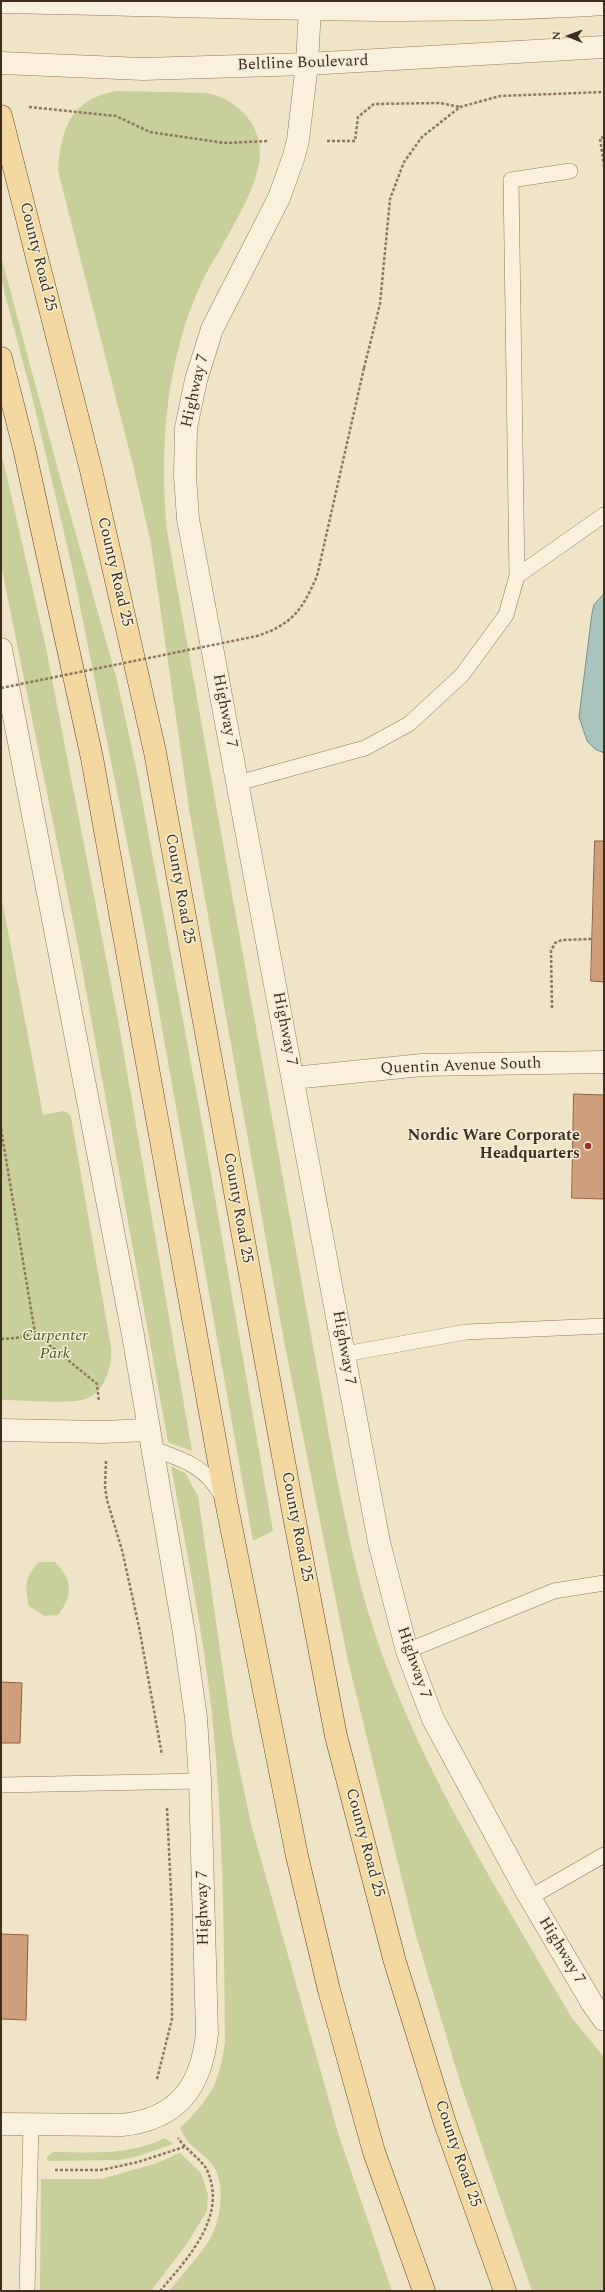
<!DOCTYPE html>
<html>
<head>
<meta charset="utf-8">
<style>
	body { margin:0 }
	#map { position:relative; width:605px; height:2292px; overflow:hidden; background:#f0e4c8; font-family:Spectral,serif }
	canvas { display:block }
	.frame { position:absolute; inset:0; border:2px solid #3d2e20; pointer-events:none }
	.north { position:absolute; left:549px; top:16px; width:40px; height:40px; -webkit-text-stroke:3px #f7eed8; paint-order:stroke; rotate:271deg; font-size:11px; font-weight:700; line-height:16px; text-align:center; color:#3d2e20 }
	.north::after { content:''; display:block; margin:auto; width:14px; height:18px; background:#3d2e20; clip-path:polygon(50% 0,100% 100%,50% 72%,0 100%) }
</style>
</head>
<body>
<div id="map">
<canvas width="605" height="2292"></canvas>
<div class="frame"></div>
<div class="north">N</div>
</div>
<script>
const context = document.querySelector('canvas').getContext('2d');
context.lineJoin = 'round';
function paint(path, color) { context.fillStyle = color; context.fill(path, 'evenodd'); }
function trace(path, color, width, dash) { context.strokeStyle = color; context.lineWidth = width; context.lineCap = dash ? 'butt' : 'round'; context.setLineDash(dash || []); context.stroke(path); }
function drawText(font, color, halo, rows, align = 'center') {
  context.font = font + ' Spectral,serif'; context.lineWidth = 3; context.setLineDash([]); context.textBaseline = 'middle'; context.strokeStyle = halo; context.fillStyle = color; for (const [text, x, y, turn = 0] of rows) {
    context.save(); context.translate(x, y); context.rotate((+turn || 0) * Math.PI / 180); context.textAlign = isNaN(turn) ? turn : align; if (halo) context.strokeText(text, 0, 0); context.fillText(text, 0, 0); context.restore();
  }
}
const green = new Path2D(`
	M116 91 207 93C236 99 260 122 260 153 260 190 218 249 202 282 166 359 159 447 167 531L336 1474C346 1521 355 1569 369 1615 410 1749 486 1870 556 1991L572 2018 604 2057V2291H532L461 2085 415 1932 348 1661 284 1341 190 815 151 544 133 465 58 171C61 128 70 100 116 91Z
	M1 256 61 481 117 680 136 767 201 1117 273 1531 253 1541 144 927 73 571 33 400 1 279Z
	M1 451 45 643 119 1025 192 1451 168 1442 78 946 1 565Z
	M1 895 43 1115 63 1111 68 1113 71 1117 111 1347C113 1365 105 1393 85 1399 65 1405 23 1400 1 1400Z
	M171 1466 185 1473 198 1496 232 1734 251 1824 339 2136 392 2291H169C180 2277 205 2250 212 2235 221 2217 225 2185 214 2167 207 2157 200 2153 192 2146 187 2142 183 2134 180 2128 210 2099 220 2083 225 2041 224 1932 223 1822 212 1714 203 1631 186 1548 171 1466Z
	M39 1562H55C72 1579 74 1595 58 1615L44 1616 29 1606C25 1587 24 1577 39 1562Z
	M165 2138 173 2144 135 2157 119 2160 47 2161V2157L53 2152C92 2152 129 2156 165 2138Z
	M180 2153 201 2173 208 2195 207 2211 186 2245 151 2291H40L41 2179H101L154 2164Z`);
const water = new Path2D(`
	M604 594V753L595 749 587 741 579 717 592 613 594 605Z`);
const building = new Path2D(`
	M595 841H604V982L591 981Z
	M574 1094 604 1095V1199L572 1198Z
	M1 1682 22 1683 20 1743H1Z
	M1 1934 28 1935 26 2020 1 2019Z`);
const path = new Path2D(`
	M29 107 116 116 150 132 224 143 268 141
	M604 137 600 138 604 166
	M327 141H355L358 117 374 104 440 103 460 107
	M364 368 380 304 390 199 404 162 422 137 460 107 500 96 604 92
	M552 1008 551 951 555 943 562 940 592 939
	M1 1129 35 1333 97 1384 99 1402
	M1 1339 16 1338 35 1333
	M106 1461 105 1487 107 1500 122 1550 139 1627 162 1755
	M157 2079 172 2019V1913L167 1808
	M55 2170H101L138 2162 184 2147
	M160 2291C188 2258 228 2216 207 2170 202 2160 185 2149 178 2138`);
const service = new Path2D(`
	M517 576 511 180 570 171
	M238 783 365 748 409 724 462 675 506 615 517 576 604 515
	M345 1354 466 1332 604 1326
	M151 1448C181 1459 205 1465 222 1496
	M407 1651 554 1591 604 1583
	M1 1785 200 1781
	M529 1898 604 1855
	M27 2291 31 2124`);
const minor = new Path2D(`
	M310 8 307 64 298 140 294 156 279 198 212 329 196 380 186 428 185 476 188 519 379 1542 407 1651 433 1719 526 1891 592 2003 604 2020
	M1 649 133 1335 184 1633 196 1718 200 1781 207 2034C201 2087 178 2119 122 2125L1 2124
	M293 1078 422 1065 604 1062
	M1 1430 103 1432 148 1430`);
const tertiary = new Path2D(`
	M1 2C200 5 405 17 604 4
	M1 63 143 69 307 64 604 47`);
const primary = new Path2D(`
	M1 116 91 470 155 752 293 1511 336 1736 395 1962 445 2123 505 2291
	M1 358 24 448 92 758 226 1501 297 1856 329 1990 374 2152 424 2291`);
const pathBridge = new Path2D(`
	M1 688 257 636C293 624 302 610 317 576L364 368`);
const markers = [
	[588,1146,4,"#9e2a2b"]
];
const streetNames = [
	["Beltline Boulevard",303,64,-2],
	["County Road 25",37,257,76],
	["Highway 7",196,391,-77],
	["County Road 25",114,572,77],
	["Highway 7",224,711,79],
	["County Road 25",179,889,80],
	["Highway 7",284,1029,79],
	["Quentin Avenue South",461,1067,-2],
	["County Road 25",237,1208,80],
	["Highway 7",343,1348,80],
	["County Road 25",296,1527,79],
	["Highway 7",413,1663,71],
	["County Road 25",364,1843,75],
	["Highway 7",204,1908,-91],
	["Highway 7",561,1951,59],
	["County Road 25",457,2154,71]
];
const poiNames = [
	["Nordic Ware Corporate",580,1137],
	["Headquarters",580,1155]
];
const parkNames = [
	["Carpenter",55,1337],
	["Park",55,1355]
];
paint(green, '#c9cf9b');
paint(water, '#a9c4bc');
trace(water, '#6f938a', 1);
paint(building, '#cf9f7d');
trace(building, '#8d5f41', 1);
trace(service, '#8d765c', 16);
trace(minor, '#8d765c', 23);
trace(tertiary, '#8d765c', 23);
trace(primary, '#5b4430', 23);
trace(path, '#8d765c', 2.5, [3, 2]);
trace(service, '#faf1dc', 15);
trace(minor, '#faf1dc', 22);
trace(tertiary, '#faf1dc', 22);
trace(primary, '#f3d9a0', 22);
trace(pathBridge, '#8d765c', 2.5, [3, 2]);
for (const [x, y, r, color] of markers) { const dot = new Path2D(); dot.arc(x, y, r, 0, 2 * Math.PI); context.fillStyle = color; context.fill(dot); trace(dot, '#f7eed8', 1.5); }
drawText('16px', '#3d2e20', '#f7eed8', streetNames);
drawText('bold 16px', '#3d2e20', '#f7eed8', poiNames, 'right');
drawText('italic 16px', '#4d5a26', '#f7eed8', parkNames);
</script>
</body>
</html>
